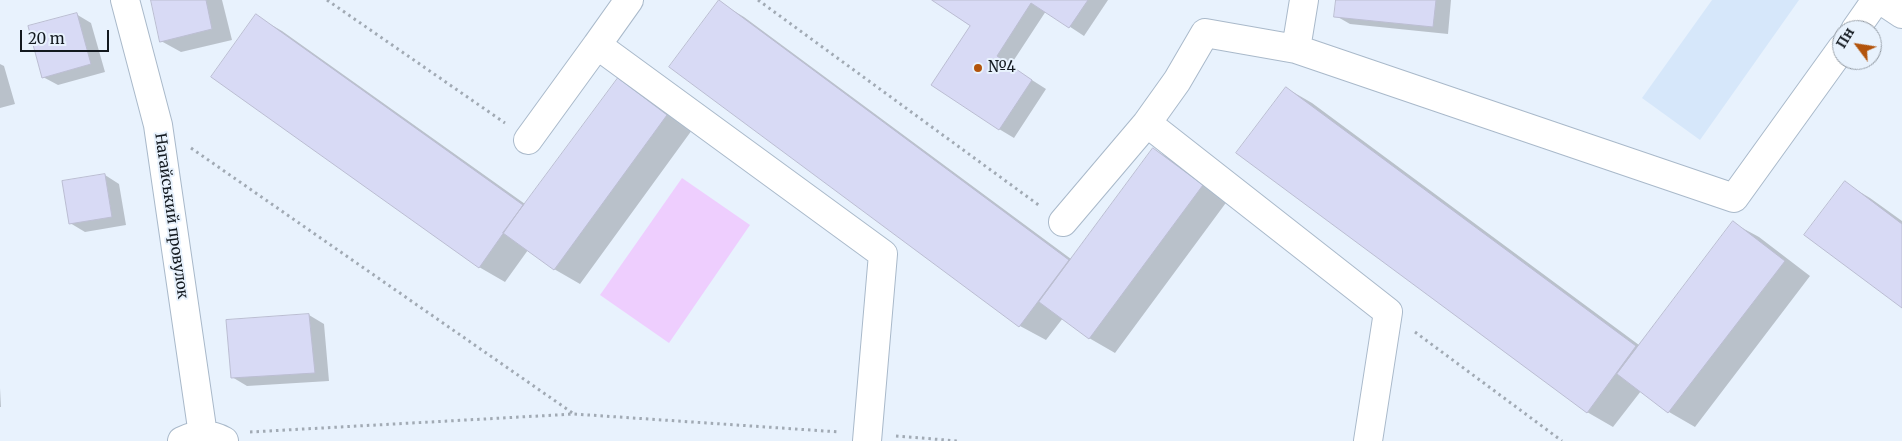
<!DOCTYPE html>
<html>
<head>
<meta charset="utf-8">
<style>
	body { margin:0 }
	#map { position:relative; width:1902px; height:441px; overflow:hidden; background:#e8f2fd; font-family:Merriweather,serif }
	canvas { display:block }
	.north { position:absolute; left:1832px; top:20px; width:50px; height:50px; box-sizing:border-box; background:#e8f2fd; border:1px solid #939ba4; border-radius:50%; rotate:301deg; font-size:14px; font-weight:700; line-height:20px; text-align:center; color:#13191f }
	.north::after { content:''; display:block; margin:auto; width:18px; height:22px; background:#b3540c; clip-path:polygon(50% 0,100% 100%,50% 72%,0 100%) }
	.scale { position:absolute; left:20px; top:30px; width:89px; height:22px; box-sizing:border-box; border:2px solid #13191f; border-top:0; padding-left:6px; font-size:15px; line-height:18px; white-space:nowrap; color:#13191f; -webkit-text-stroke:4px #e8f2fd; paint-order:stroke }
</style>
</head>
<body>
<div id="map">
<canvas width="1902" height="441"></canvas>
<div class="north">Пн</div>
<div class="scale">20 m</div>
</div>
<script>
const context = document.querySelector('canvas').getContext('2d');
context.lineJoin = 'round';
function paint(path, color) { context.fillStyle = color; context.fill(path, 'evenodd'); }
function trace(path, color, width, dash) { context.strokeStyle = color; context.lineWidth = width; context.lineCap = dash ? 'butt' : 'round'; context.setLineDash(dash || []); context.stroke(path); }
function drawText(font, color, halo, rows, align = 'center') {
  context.font = font + ' Merriweather,serif'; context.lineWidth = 4; context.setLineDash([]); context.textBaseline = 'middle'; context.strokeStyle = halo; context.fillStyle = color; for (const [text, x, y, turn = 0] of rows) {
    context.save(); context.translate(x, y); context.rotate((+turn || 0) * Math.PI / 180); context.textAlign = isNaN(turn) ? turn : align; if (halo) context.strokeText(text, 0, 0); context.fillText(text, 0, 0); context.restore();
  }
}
const built = new Path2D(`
	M1712 0H1799L1700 140 1642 98Z`);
const green = new Path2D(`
	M682 178 750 225 669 343 600 295Z`);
const shadow = new Path2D(`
	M152 0H222L232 40 181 52 161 41Z
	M934 0H1108L1084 36 1046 11 1010 66 1046 89 1014 138 999 129 972 25Z
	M1337 0H1451L1448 34 1350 24 1336 16Z
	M719 2 744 17 1071 259 1153 149 1179 164 1228 200 1115 353 1089 338 1063 318 1046 340 1020 326 671 67Z
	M76 14 91 23 105 72 58 85 43 77Z
	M256 16 282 31 525 204 618 80 643 94 692 130 580 284 554 269 528 250 505 282 479 267Z
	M0 64 4 66 15 104 0 108Z
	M1286 88 1312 103 1639 345 1733 223 1759 237 1810 276 1695 427 1669 412 1641 391 1613 427 1587 412Z
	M105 175 119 184 126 225 85 232 70 223Z
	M1845 183 1870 198 1902 221V307Z
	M309 315 324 324 329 381 247 386 232 377Z
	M0 388 1 407H0Z`);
const building = new Path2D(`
	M151 0H206L212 29 160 42Z
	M719 0 1069 260 1019 327 669 67Z
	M932 0H1088L1069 28 1031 3 997 56 1032 80 999 130 931 85 970 26Z
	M1336 0H1436L1433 27 1334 17Z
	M77 13 91 64 42 78 28 26Z
	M256 14 523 205 479 268 211 77Z
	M618 78 667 115 554 270 503 233Z
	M1286 87 1636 346 1587 413 1236 153Z
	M1153 148 1203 185 1089 339 1039 302Z
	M105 174 112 217 69 224 62 181Z
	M1845 181 1902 224V308L1804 235Z
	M1733 221 1785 261 1668 413 1617 374Z
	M309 314 315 373 231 378 226 320Z`);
const path = new Path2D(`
	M327 0 505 123
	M758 0 1040 206
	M191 148 574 414
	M1415 332 1562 441
	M250 432 574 414 840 432
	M896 436 958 441`);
const street = new Path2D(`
	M629 0 597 45 883 254 867 441
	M1304 0 1296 49 1734 198 1842 48
	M1881 0 1902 14
	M1855 30 1876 0
	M1296 49 1205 33 1177 81 1147 123 1388 312 1368 441
	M528 140 597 45
	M1063 222 1147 123`);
const secondary = new Path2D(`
	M125 0 158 125 203 435
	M182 441C196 434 210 433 224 441`);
const markers = [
	[978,68,5,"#b3540c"]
];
const poiNames = [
	["№4",988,68]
];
const streetNames = [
	["Нагайський провулок",171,216,82]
];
paint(built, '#d6e7fa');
paint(green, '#eecefe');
paint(shadow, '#0003');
paint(building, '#d8daf5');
trace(building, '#bbbdd2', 1);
trace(street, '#a9b9ca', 30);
trace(secondary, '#a9b9ca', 30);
trace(path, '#a1aab4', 3, [2.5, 4]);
trace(street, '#fff', 28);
trace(secondary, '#fff', 28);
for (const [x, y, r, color] of markers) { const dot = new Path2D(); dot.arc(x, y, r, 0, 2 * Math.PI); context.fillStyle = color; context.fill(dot); trace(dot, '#e8f2fd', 2); }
drawText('15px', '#13191f', '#e8f2fd', poiNames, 'left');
drawText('15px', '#13191f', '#e8f2fd', streetNames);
</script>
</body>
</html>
